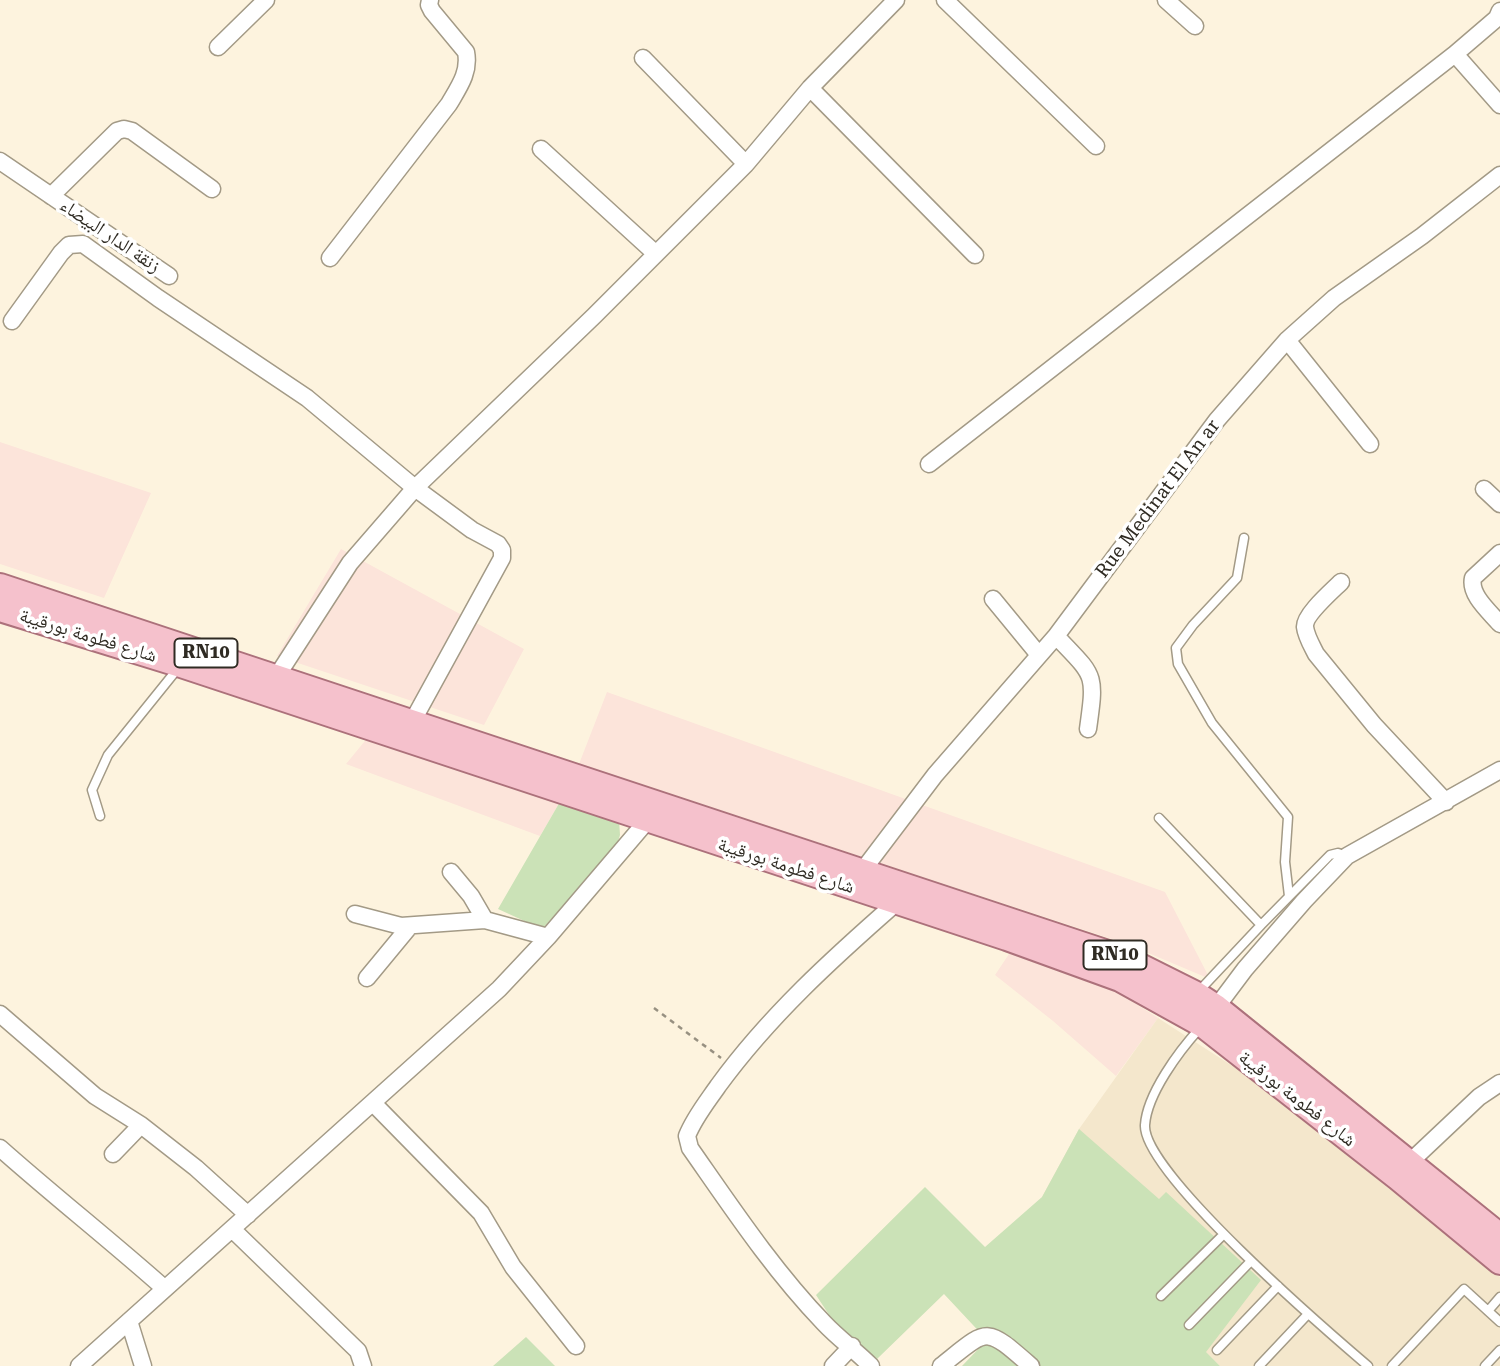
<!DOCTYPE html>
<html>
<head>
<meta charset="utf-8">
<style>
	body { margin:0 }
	canvas { display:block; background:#fdf3de }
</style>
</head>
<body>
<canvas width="1500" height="1366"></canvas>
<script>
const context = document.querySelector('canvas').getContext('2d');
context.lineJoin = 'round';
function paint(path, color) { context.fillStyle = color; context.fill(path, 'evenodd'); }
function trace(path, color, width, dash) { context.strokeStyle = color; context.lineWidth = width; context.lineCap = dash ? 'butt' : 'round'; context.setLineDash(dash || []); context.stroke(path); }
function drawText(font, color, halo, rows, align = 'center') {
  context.font = font + ' "Roboto Serif","Noto Naskh Arabic",serif'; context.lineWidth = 7; context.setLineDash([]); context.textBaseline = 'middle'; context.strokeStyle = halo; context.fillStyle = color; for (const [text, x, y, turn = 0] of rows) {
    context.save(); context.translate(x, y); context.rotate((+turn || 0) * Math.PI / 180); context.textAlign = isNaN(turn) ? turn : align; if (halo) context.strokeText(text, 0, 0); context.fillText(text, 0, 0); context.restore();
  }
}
const commercial = new Path2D(`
	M0 442 151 493 104 598 0 564Z
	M341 549 524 649 484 725 277 656Z
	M607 692 1165 892 1210 979 1127 944 579 764Z
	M369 736 561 800 540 836 346 764Z
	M1011 951 1105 984 1158 1018 1116 1076 1053 1021 995 975Z`);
const built = new Path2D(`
	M1158 1018 1248 1076 1500 1277V1366H1220L1042 1197 1079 1129Z`);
const green = new Path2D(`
	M561 800 619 820 620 835 616 848 542 929 498 909Z
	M1079 1129 1159 1199 1166 1192 1261 1280 1206 1352 1220 1366H962L987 1340 944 1294 877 1359 845 1339 816 1295 925 1187 985 1247 1042 1197Z
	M526 1337 555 1366H493Z`);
const path = new Path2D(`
	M654 1008 721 1058`);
const lane = new Path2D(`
	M1244 538 1237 578 1193 625 1176 648 1178 664 1212 723 1288 817 1285 862 1289 896
	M100 816 92 790 108 755 179 667
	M1159 818 1261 925 1330 855 1338 853 1347 856
	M1198 992 1261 925
	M1200 1028C1179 1051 1147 1094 1145 1125 1142 1172 1327 1331 1368 1366
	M1161 1296 1223 1235
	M1488 1311 1500 1297
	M1189 1325 1251 1261
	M1217 1350 1278 1286
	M1259 1366 1308 1314
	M1392 1366 1464 1289 1500 1322
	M1485 1366 1500 1350`);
const street = new Path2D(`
	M945 0 1096 146
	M1166 0 1195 26
	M1500 11 1497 18 1455 54 1500 105
	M218 47 266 0
	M643 58 746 164
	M810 88 975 255
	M541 149 656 254
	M0 161 169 276
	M51 196 117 131 124 129 132 131 212 189
	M330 258 449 104C459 87 470 72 466 52L432 11 429 5 430 0
	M12 321 61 253 69 245 83 244 158 298 307 398 415 488 472 530 498 544 502 550V558L411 724
	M1287 340 1370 444
	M929 464 1455 54
	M1484 489 1500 504
	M1500 553 1473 578C1469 595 1490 612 1500 624
	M1341 582C1332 591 1304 615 1305 627 1306 636 1312 646 1316 654L1374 725 1446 802
	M993 599 1039 655
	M1056 636C1095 677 1096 672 1088 729
	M277 676 350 563 415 488 594 316 746 164 810 88 896 0
	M863 870 935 775 1056 636 1217 420 1287 340 1334 298 1422 236 1500 175
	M451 872 471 896 485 920 548 937
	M355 914 401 926 485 920
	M367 978 410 926
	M1212 1013 1245 969 1304 901 1347 856 1500 770
	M0 1014 95 1096 141 1125 196 1168 248 1215
	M373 1103 481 1213 513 1267 576 1346
	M0 1148C54 1196 110 1240 164 1288
	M113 1154 141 1125
	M1409 1163 1479 1097 1500 1083
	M232 1229 358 1351 363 1366
	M129 1321 143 1366
	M79 1366 499 989 548 937 652 815
	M833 1366 852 1346
	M871 1366C856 1351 838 1338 824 1323 773 1270 732 1208 690 1148L687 1136C694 1118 707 1102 718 1086 769 1016 833 958 897 902
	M941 1366C989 1328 984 1325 1031 1366`);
const primary = new Path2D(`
	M0 586 1126 959 1196 994 1216 1007 1500 1236
	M0 609 181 665 1007 938 1120 979 1203 1025 1397 1177 1500 1262`);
const shields = [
	[206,653,63],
	[1115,955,63]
];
const shieldNames = [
	["RN10",206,653],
	["RN10",1115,955]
];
const streetNames = [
	["زنقة الدار البيضاء",110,236,34],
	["Rue Medinat El An ar",1158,499,-53],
	["شارع فطومة بورقيبة",88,636,17],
	["شارع فطومة بورقيبة",786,866,18],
	["شارع فطومة بورقيبة",1297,1099,38]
];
paint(commercial, '#fce4da');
paint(built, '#f4e7cc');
paint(green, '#cbe2b7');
trace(lane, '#a39a86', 11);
trace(street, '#a39a86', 19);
trace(primary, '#ac717b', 28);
trace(path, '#979081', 2.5, [5, 5]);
trace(lane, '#fff', 8);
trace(street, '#fff', 16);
trace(primary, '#f5c1cc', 24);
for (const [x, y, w] of shields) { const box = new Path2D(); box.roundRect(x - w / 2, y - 14.5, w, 29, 5); context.fillStyle = '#fff'; context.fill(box); trace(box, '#2f2b23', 2); }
drawText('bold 18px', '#2f2b23', null, shieldNames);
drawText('19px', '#2f2b23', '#fff', streetNames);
</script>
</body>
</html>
